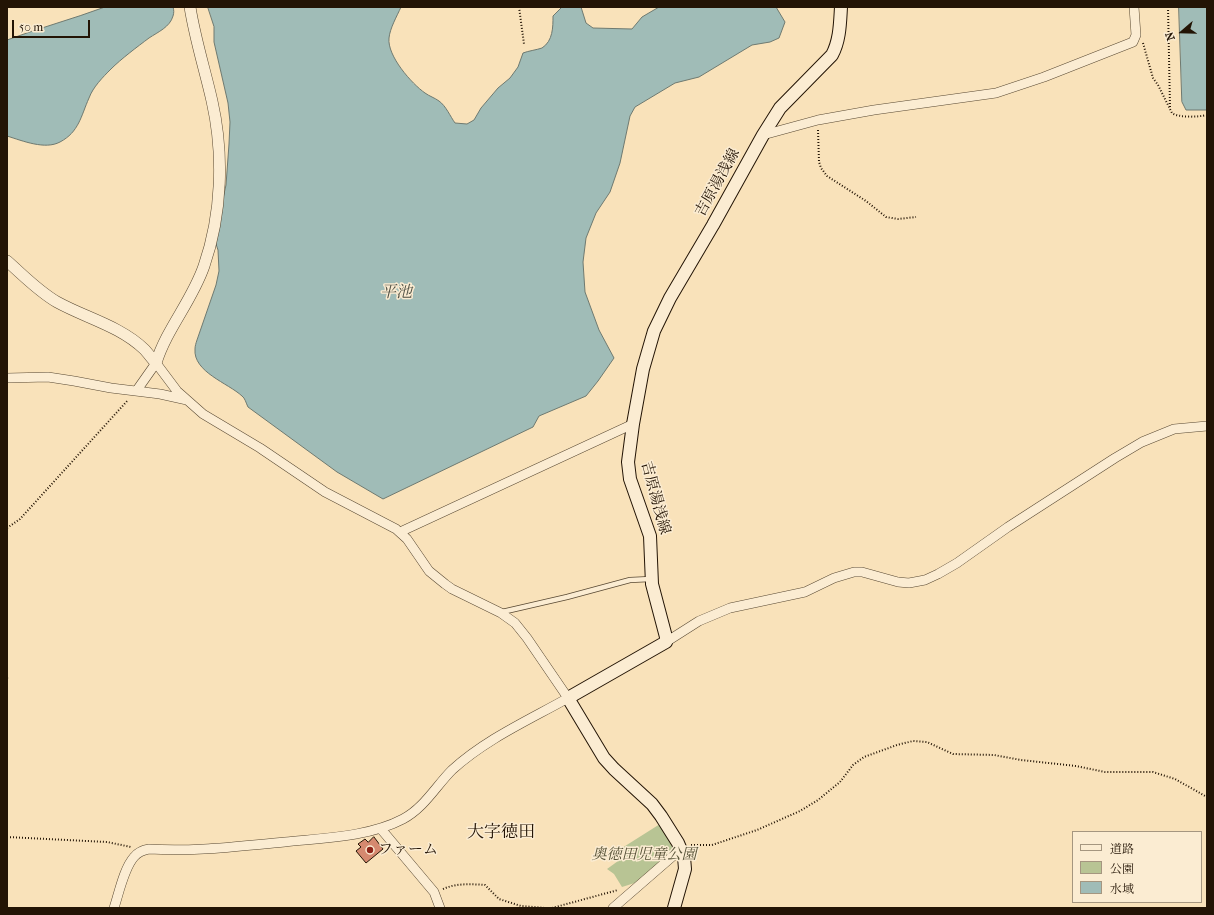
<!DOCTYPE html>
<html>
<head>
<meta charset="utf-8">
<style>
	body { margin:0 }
	#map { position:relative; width:1214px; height:915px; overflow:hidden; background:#f9e2ba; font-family:"IM FELL French Canon","Noto Serif JP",serif }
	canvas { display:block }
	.frame { position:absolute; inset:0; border:8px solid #231405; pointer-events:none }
	.legend { position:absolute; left:1072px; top:831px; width:130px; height:72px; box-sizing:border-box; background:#fbecd2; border:1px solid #a59680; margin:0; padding:5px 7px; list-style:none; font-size:12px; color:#231405 }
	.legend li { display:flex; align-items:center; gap:8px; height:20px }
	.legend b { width:20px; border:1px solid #a59680 }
	.north { position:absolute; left:1162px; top:12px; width:40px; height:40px; -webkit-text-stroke:3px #fbecd2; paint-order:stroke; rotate:250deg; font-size:11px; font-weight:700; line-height:16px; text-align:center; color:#231405 }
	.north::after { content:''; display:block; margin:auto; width:14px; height:18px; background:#231405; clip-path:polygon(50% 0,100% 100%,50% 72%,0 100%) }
	.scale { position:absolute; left:12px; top:20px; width:78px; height:18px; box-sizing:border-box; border:2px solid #231405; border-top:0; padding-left:5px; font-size:12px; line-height:14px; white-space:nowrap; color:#231405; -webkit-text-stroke:3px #fbecd2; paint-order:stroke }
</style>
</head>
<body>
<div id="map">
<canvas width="1214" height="915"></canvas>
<div class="frame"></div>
<ul class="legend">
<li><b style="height:5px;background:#fbecd2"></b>道路</li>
<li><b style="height:11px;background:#b8c494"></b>公園</li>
<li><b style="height:11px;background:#a0bcb7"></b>水域</li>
</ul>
<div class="north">N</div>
<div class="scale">50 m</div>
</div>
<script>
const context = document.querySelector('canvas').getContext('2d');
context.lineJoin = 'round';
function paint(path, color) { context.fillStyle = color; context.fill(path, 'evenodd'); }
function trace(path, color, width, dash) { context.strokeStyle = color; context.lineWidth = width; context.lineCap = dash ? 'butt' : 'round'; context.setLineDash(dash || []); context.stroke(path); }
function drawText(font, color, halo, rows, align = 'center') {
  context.font = font + ' "IM FELL French Canon","Noto Serif JP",serif'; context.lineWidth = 3; context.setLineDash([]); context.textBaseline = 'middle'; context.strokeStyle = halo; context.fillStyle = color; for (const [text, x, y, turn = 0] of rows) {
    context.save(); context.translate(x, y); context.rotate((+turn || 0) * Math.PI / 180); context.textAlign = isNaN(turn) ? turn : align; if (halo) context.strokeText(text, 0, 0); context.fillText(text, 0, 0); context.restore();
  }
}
const green = new Path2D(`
	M660 824 674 850 641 881 622 887 614 874 607 869 625 856 622 848Z`);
const water = new Path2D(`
	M105 7H173C174 10 174 13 173 16 170 27 158 32 149 38 137 47 121 59 111 69 103 77 93 87 89 98 81 116 79 132 60 142 45 150 23 141 7 136V40C39 28 73 19 105 7Z
	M208 7H401C397 16 390 28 389 38 387 56 412 84 425 93 429 96 435 98 439 101 446 106 450 116 455 123L467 124 474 120 481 108 498 88 510 78 518 67 523 53C528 51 536 50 542 48 553 41 553 27 553 16L562 7H581L586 23 593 28 632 29 642 17 659 7H776L785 22 779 38 770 42 752 45 699 77 675 83 635 107 630 116 620 163 610 192 596 213 586 238 583 262 585 292 599 330 614 358 598 381 586 396 539 416 533 427 383 499 337 472 248 407C246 403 245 398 242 396 228 383 193 372 195 349 195 346 196 343 197 340L216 285 219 271 218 250 214 238 226 185 229 144 230 122 228 103 214 42V27Z
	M1179 7H1207V110H1186L1182 102Z`);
const building = new Path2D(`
	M374 837 383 849 366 863 356 851 361 847 358 844 365 839 368 842Z`);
const path = new Path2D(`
	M519 7 524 44
	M1168 7 1170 107
	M1143 43 1153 78 1158 85 1172 113C1179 118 1199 117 1207 115
	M818 130 819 162 821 168 827 176 866 201 886 217 898 219 916 217
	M7 528 20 519 128 400
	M7 678 9 676
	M7 837 107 842 131 847
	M691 845H712L757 830 800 811 818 800 840 782 853 765 864 757 897 745 913 741 927 742 953 754 994 755 1021 760 1076 766 1105 772H1153L1175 779 1207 797
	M443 889C456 883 472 884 485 885L499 899 521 906 546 908
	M552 908 618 890`);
const service = new Path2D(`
	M502 612 567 597 630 580 651 579`);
const minor = new Path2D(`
	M763 135 818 120 874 110 996 93 1044 77 1133 42 1136 35 1134 7
	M7 378 48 377 74 381 111 388 160 394 187 400
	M400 532 633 424
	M666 642 699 621 730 608 805 592 834 578 854 572H862L898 582 909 583 925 580 938 574 957 563 1008 527 1115 458 1142 442 1174 429 1207 426
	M381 829 434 892 440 908
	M114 908C119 893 124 868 134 857 138 852 143 850 149 849 194 852 239 846 285 842 323 838 369 837 403 819 424 808 436 786 452 770 486 739 529 720 568 698L527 638 515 623 501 613 452 589 445 584 429 571 407 539 396 529 325 492 260 448 203 414 177 391 156 363 137 390
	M613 908 681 849`);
const tertiary = new Path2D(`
	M7 261C23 275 38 291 57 302 86 318 120 326 144 349 148 353 152 359 156 363
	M156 363C167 328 192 301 204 266 222 214 224 154 212 101 205 70 195 39 190 7`);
const secondary = new Path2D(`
	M674 908 685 869 684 857 678 843 661 816 652 804 614 769 604 758 568 698 666 642V637L652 584 650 536 630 479 628 462 633 424 643 369 654 331 670 298 713 225 763 135 780 108 832 55C840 40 840 23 841 7`);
const markers = [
	[370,850,4,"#8f2418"]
];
const streetNames = [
	["吉原湯浅線",718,183,-61],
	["吉原湯浅線",655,498,75]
];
const poiNames = [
	["ファーム",378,850]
];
const parkNames = [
	["奥徳田児童公園",644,855]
];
const waterNames = [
	["平池",396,293]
];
const quarterNames = [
	["大字徳田",501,833]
];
paint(green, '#b8c494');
paint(water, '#a0bcb7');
trace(water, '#6e7970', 1);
paint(building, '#d5896f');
trace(building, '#231405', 1);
trace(service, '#584832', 6);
trace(minor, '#584832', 10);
trace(tertiary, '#584832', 12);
trace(secondary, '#231405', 14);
trace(path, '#231405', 2, [1, 2]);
trace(service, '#fbecd2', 4.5);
trace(minor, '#fbecd2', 9);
trace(tertiary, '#fbecd2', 11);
trace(secondary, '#fbecd2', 12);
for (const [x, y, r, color] of markers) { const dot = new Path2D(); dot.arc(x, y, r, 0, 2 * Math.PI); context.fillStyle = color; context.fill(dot); trace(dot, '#fbecd2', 1.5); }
drawText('15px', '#231405', '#fbecd2', streetNames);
drawText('15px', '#231405', '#fbecd2', poiNames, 'left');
drawText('italic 15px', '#575237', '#fbecd2', parkNames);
drawText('italic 16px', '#4f4f43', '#fbecd2', waterNames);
drawText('17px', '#231405', '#fbecd2', quarterNames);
</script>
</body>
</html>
